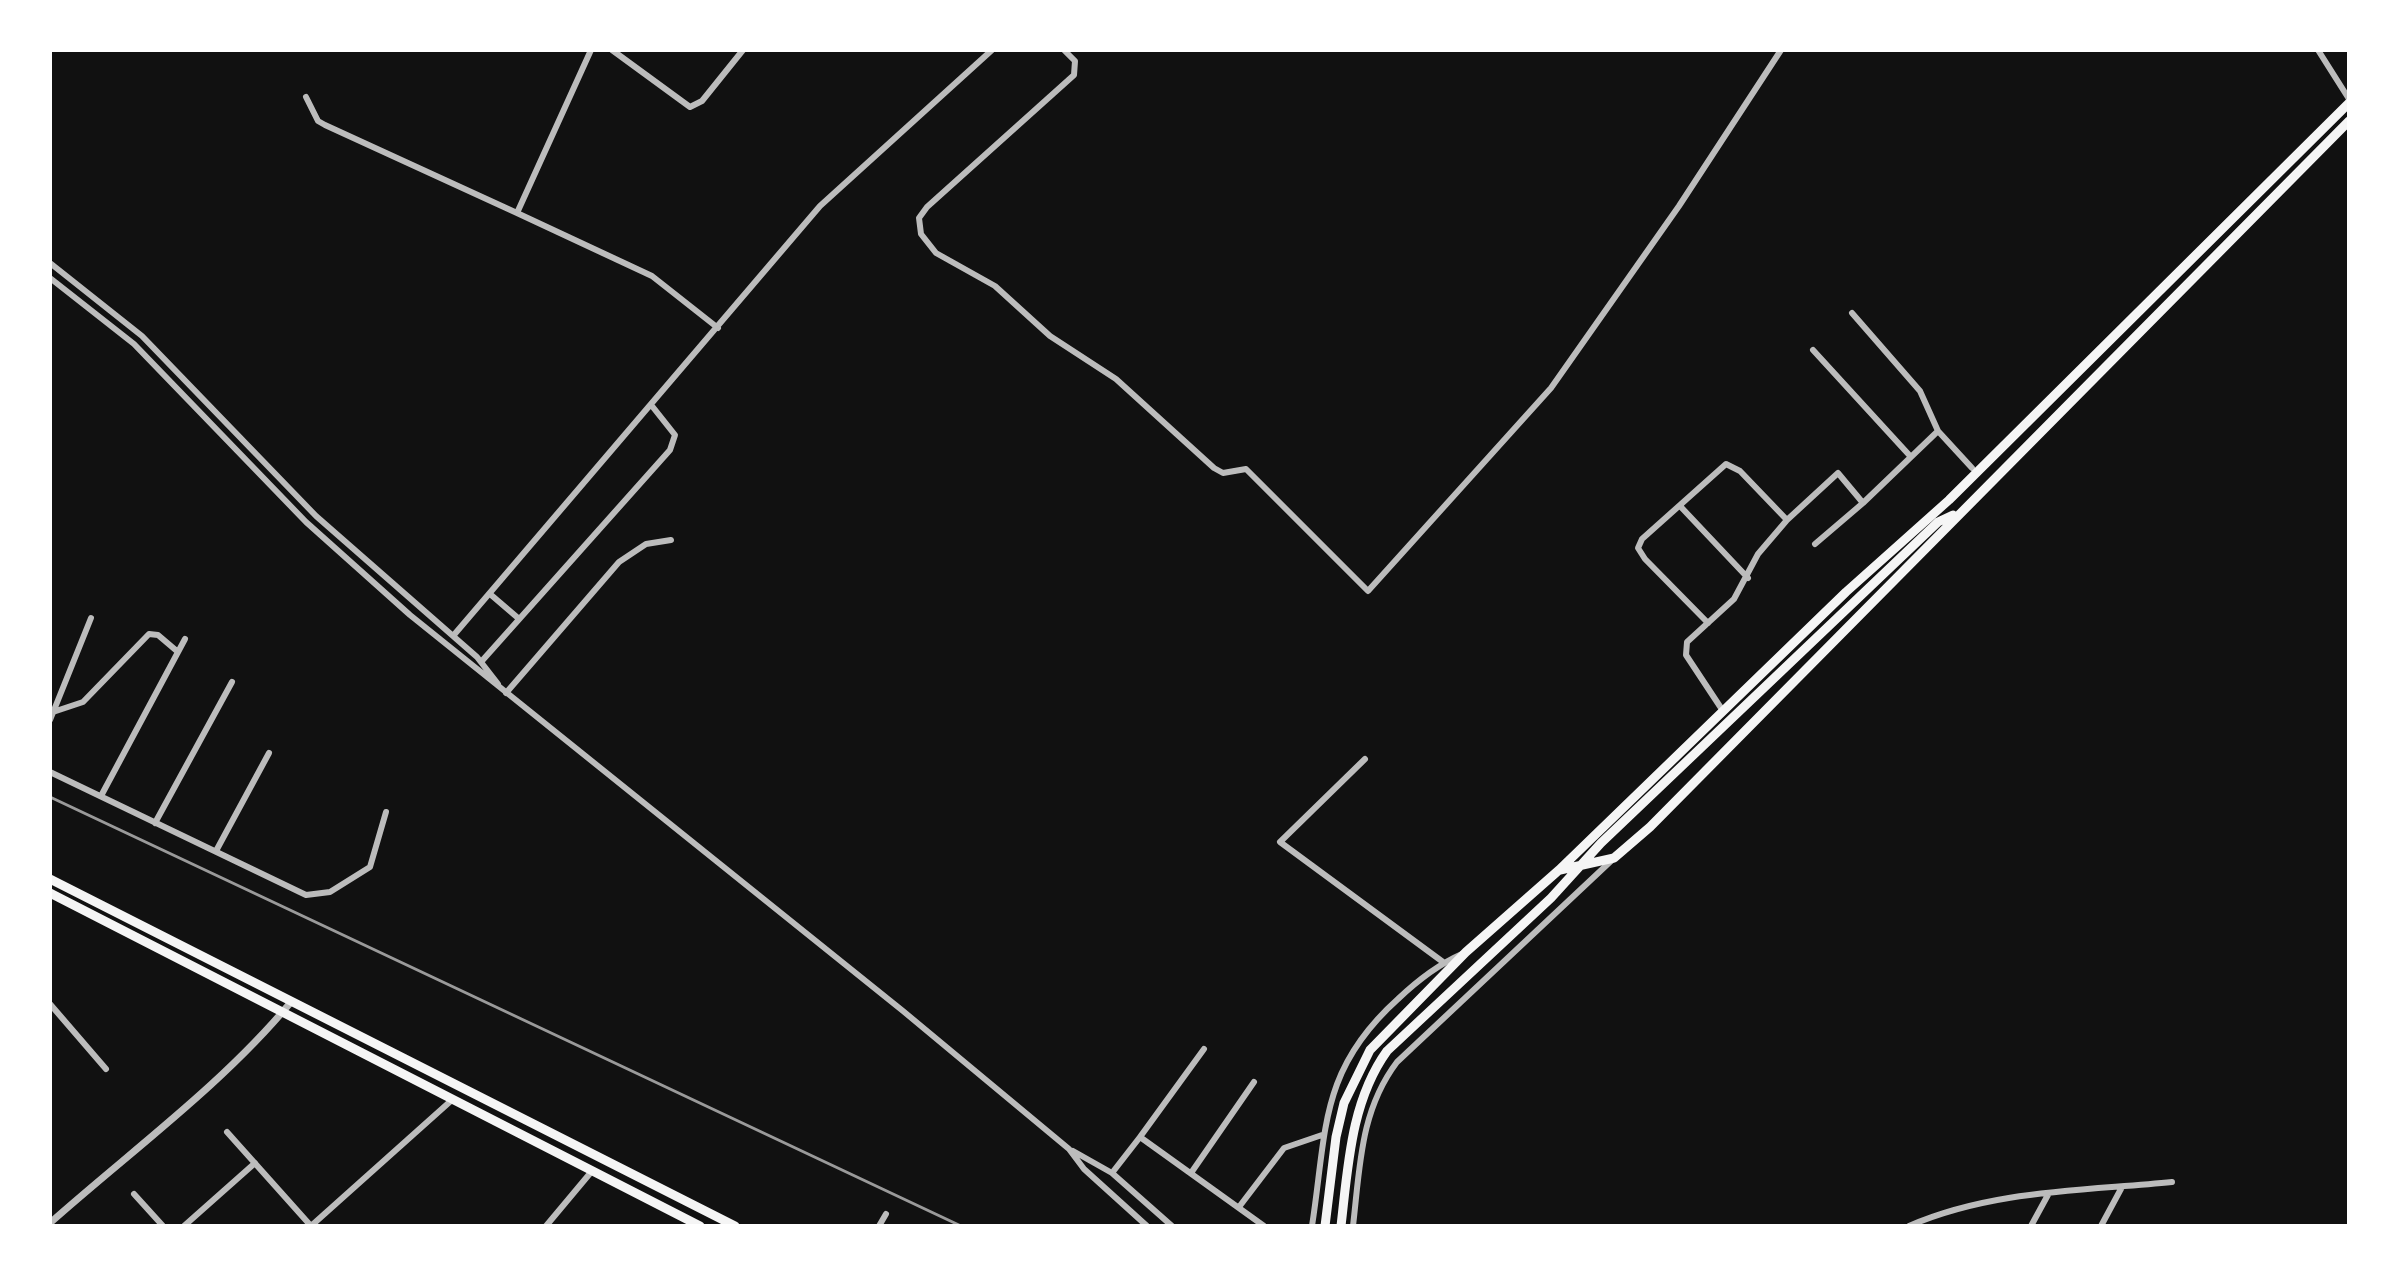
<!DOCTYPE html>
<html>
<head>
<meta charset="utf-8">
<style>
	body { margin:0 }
	#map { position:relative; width:2399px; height:1276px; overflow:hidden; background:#111; font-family:Commissioner,sans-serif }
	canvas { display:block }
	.frame { position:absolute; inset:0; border:52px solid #fff; pointer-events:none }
</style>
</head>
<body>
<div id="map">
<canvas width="2399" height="1276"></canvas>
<div class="frame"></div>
</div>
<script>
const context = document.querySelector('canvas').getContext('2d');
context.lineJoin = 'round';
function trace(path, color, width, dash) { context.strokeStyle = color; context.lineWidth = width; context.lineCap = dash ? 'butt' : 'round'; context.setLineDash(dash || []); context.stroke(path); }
const minor = new Path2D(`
	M591 50 517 213 652 276 718 328
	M612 50 690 107 702 101 743 50
	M1064 50 1075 61 1074 75 927 207 919 218 921 234 936 253 995 286 1050 336 1116 379 1214 468 1223 473 1246 469 1368 591 1551 388 1679 206 1781 50
	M2318 50 2349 99
	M306 97 318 121 325 125 517 213
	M50 263 142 336 316 516 477 657 498 684
	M50 278 134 344 306 522 410 615 903 1011 1069 1149 1084 1169 1147 1226
	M1852 313 1920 391 1938 431 1972 468
	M1813 350 1911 457
	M1680 506 1748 578
	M1815 544 1863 503
	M490 594 518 618
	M1708 623 1645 559 1638 548 1642 539 1726 464 1740 471 1787 520
	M453 636 820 206 992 50
	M481 662 670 450 675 435 652 406
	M506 693 619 562 646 544 671 540
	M1723 711 1686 655 1687 642 1734 599 1758 554 1787 520 1838 473 1863 503 1938 431
	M53 712 83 702 149 634 158 635 178 652
	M50 720 91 618
	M1365 759 1280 842 1443 962
	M50 772 306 895 330 892 370 867 386 812
	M101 796 185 639
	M155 823 232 682
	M216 851 269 753
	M50 1004 106 1069
	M227 1132 311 1226
	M1140 1137 1204 1049
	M1073 1151 1112 1173 1172 1226
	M1112 1173 1140 1137 1264 1226
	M1191 1173 1254 1082
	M134 1194 163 1226
	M1239 1207 1284 1148 1322 1135
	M184 1226 255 1163
	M311 1226 453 1099
	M546 1226 592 1171
	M879 1226 886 1214
	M1312 1226C1327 1130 1319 1070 1398 999 1418 980 1437 965 1462 954
	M1353 1226C1360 1167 1360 1111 1397 1062L1611 861
	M1909 1226C1992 1190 2082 1191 2172 1182
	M2031 1226 2049 1193
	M2101 1226 2122 1187`);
const tertiary = new Path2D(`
	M50 1223C131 1151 222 1085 291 1002`);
const primary = new Path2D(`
	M1560 870 1614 858 1650 827 2349 121
	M50 879 735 1226
	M50 893 700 1226
	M1325 1226 1336 1137 1344 1103 1370 1050 1466 952 1559 870 1846 592 1949 500 2349 103
	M1341 1226C1348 1166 1351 1101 1387 1051L1551 898 1601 843 1938 522 1953 515`);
const rail = new Path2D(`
	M50 797 961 1226`);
trace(minor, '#bcbcbc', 6);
trace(tertiary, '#bcbcbc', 7);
trace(primary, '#f5f5f5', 9);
trace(rail, '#9a9a9a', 3);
</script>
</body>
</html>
